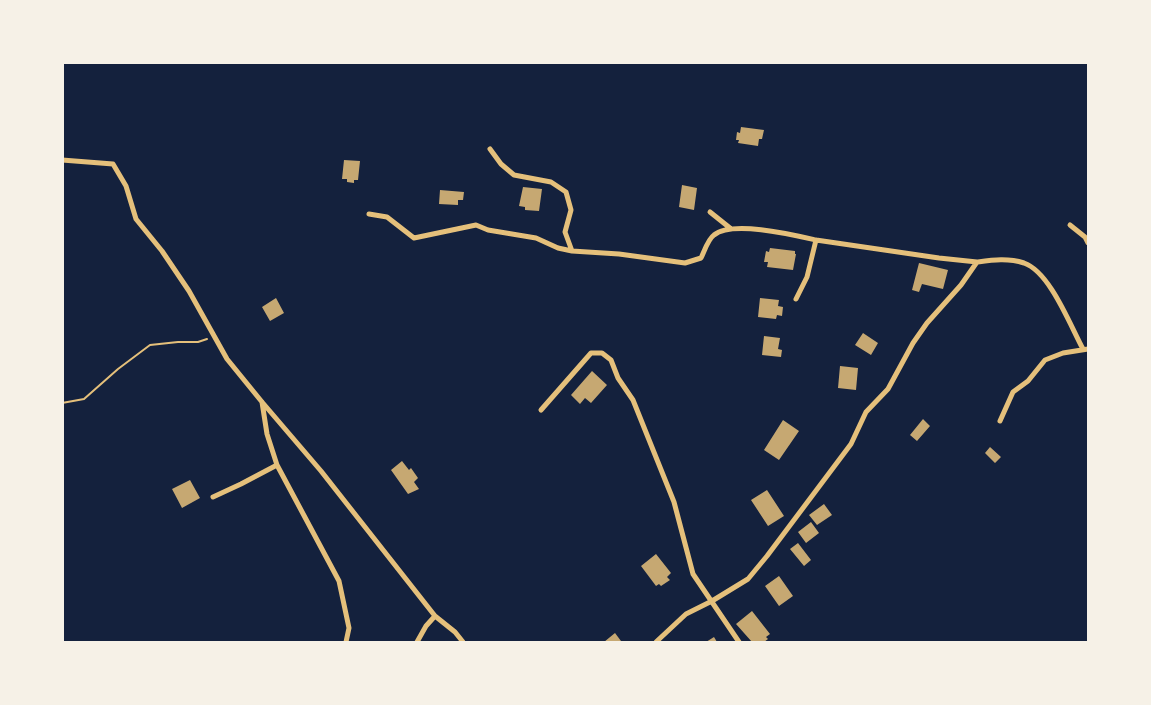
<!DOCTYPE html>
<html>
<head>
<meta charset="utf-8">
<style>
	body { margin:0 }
	#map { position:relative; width:1151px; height:705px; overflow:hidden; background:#14213d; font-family:Inter,sans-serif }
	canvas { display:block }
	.frame { position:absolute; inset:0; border:64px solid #f6f1e7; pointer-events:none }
</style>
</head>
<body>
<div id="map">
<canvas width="1151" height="705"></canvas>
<div class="frame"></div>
</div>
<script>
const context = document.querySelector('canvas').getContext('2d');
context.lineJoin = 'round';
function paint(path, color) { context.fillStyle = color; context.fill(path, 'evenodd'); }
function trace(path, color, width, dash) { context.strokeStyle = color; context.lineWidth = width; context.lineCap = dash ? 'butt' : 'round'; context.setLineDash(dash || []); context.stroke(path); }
const building = new Path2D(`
	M741 127 764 130 762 139H759L758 146 738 143 739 140H736L737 132 740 133Z
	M344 160 360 161 358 180H354V183L347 182V179H342Z
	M682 185 697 188 694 210 679 207Z
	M523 187 542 189 539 211 525 210V207L519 206Z
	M440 190 464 192 463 200H458V205L439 204Z
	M770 248 795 251V254H796L793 270 767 267 768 262H764L766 251 769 252Z
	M919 263 948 270 943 289 922 284 919 292 912 290Z
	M276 298 284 313 270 321 262 307Z
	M760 298 779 300 778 306 783 307 782 316 777 315 776 319 758 317Z
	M863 333 878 343 871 355 855 345Z
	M764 336 780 338 778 349 782 350 781 357 762 355Z
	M840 366 858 368 856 390 838 388Z
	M592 371 607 385 591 403 585 398 580 404 571 395Z
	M923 419 930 426 917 441 910 435Z
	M783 420 799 431 779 460 764 450Z
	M990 447 1001 457 995 463 985 453Z
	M402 461 409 470 411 468 418 478 414 482 419 489 408 494 391 470Z
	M190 480 200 498 182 508 172 489Z
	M767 490 784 516 768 526 751 500Z
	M824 504 832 515 817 525 809 515Z
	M811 522 819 533 806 543 798 532Z
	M798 543 811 560 804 566 790 549Z
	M656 554 671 573 667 577 670 580 661 586 659 584 656 586 641 566Z
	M779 576 793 596 779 606 765 586Z
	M752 611 770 634 766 637 768 639 764 642H752L736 624Z
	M615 633 621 641 619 642H604Z
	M714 637 717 642H706Z`);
const path = new Path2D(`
	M62 403 84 399 118 369 150 345 178 342H198L207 339`);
const minor = new Path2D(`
	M490 149 501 164 514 175 551 182 566 192 571 210 565 232 572 251
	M62 160 113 164 126 186 136 219 162 251 189 291 227 359 262 402 321 471 435 616 455 632 463 642
	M710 212 730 228
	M369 214 387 217 414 238 476 225 488 230 536 238 558 248 572 251 619 254 685 263 701 258C704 252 708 239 714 235 732 220 794 235 816 240
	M1070 225 1085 237 1088 243
	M796 299 807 277 816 240 939 258 977 262
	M262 402 267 434 277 465 339 581 349 628 346 642
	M541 410 591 353H602L611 360 618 378 633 400 674 502 693 574 739 642
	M1000 421 1013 392 1028 381 1045 360 1063 353 1088 349
	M213 497 241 484 277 465
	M417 642 426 626 435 616
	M656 642 686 614 712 601 748 579 767 556 851 444 866 412 888 389 913 343 927 323 961 285 977 262C993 260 1008 258 1024 263 1050 272 1070 325 1083 349`);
paint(building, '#c6a872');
trace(path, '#e5c07b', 2);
trace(minor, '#e5c07b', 5);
</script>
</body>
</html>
